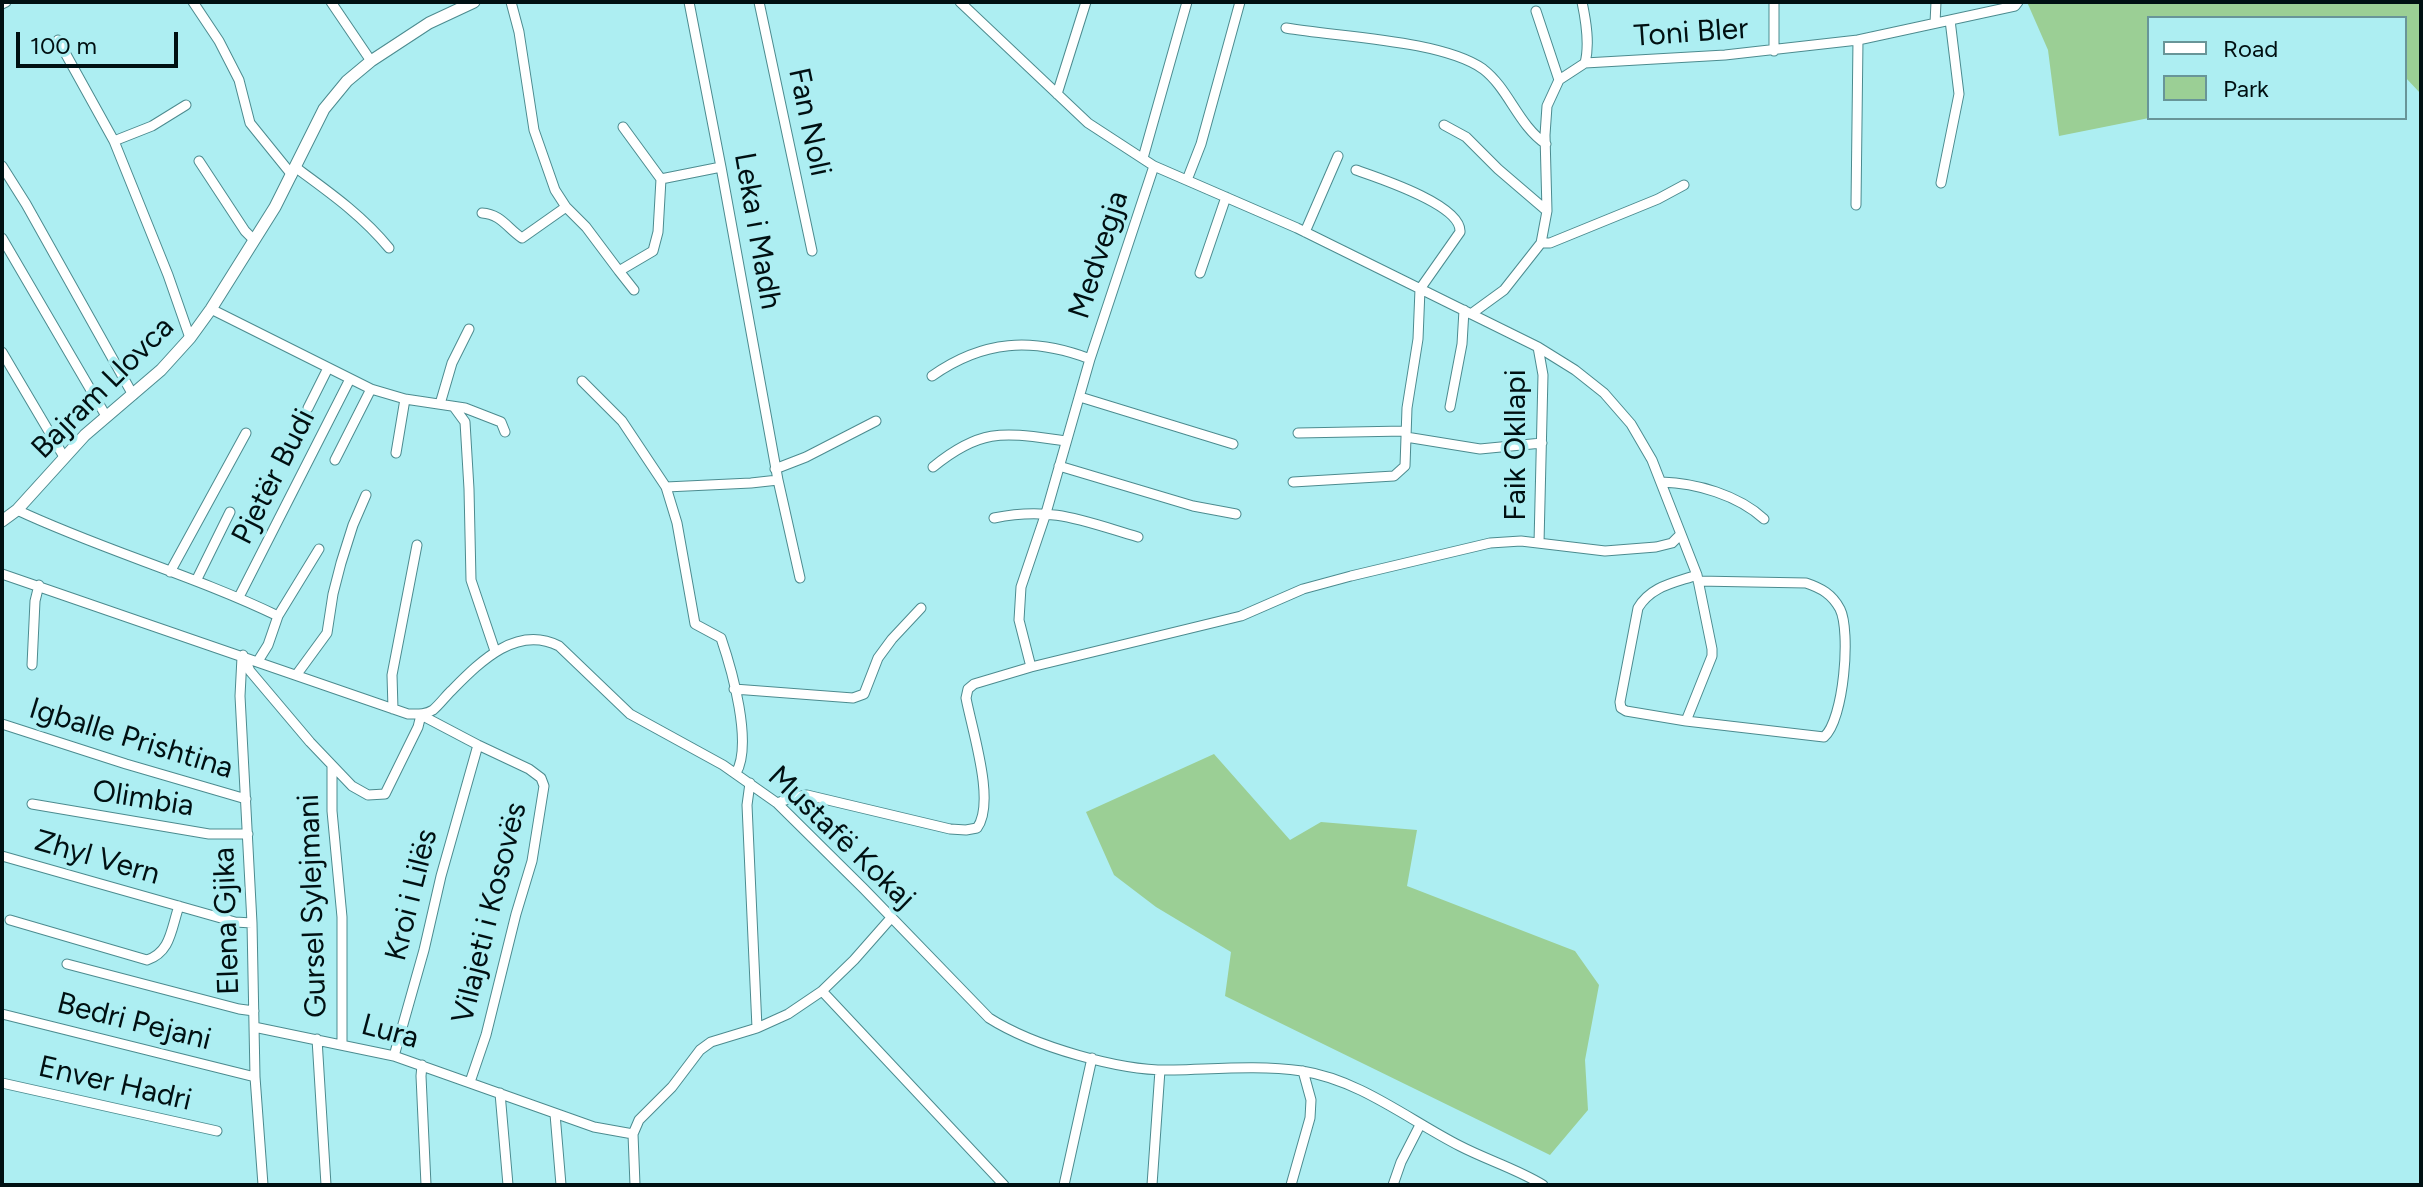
<!DOCTYPE html>
<html>
<head>
<meta charset="utf-8">
<style>
	body { margin:0 }
	#map { position:relative; width:2423px; height:1187px; overflow:hidden; background:#adeef2; font-family:Figtree,sans-serif }
	canvas { display:block }
	.frame { position:absolute; inset:0; border:4px solid #001012; pointer-events:none }
	.legend { position:absolute; left:2147px; top:16px; width:260px; height:104px; box-sizing:border-box; background:#adeef2; border:2px solid #689598; margin:0; padding:10px 14px; list-style:none; font-size:24px; color:#001012 }
	.legend li { display:flex; align-items:center; gap:16px; height:40px }
	.legend b { width:40px; border:2px solid #689598 }
	.scale { position:absolute; left:16px; top:32px; width:162px; height:36px; box-sizing:border-box; border:4px solid #001012; border-top:0; padding-left:10px; font-size:24px; line-height:28px; white-space:nowrap; color:#001012; -webkit-text-stroke:6px #adeef2; paint-order:stroke }
</style>
</head>
<body>
<div id="map">
<canvas width="2423" height="1187"></canvas>
<div class="frame"></div>
<ul class="legend">
<li><b style="height:10px;background:#fff"></b>Road</li>
<li><b style="height:22px;background:#9bcf95"></b>Park</li>
</ul>
<div class="scale">100 m</div>
</div>
<script>
const context = document.querySelector('canvas').getContext('2d');
context.lineJoin = 'round';
function paint(path, color) { context.fillStyle = color; context.fill(path, 'evenodd'); }
function trace(path, color, width, dash) { context.strokeStyle = color; context.lineWidth = width; context.lineCap = dash ? 'butt' : 'round'; context.setLineDash(dash || []); context.stroke(path); }
function drawText(font, color, halo, rows, align = 'center') {
  context.font = font + ' Figtree,sans-serif'; context.lineWidth = 7; context.setLineDash([]); context.textBaseline = 'middle'; context.strokeStyle = halo; context.fillStyle = color; for (const [text, x, y, turn = 0] of rows) {
    context.save(); context.translate(x, y); context.rotate((+turn || 0) * Math.PI / 180); context.textAlign = isNaN(turn) ? turn : align; if (halo) context.strokeText(text, 0, 0); context.fillText(text, 0, 0); context.restore();
  }
}
const green = new Path2D(`
	M2027 2H2421V94L2405 77V18H2149V118L2059 136 2048 50Z
	M1214 754 1290 840 1321 822 1417 830 1407 886 1575 951 1599 985 1585 1060 1588 1110 1550 1155 1225 996 1231 952 1156 907 1114 875 1086 812Z`);
const minor = new Path2D(`
	M193 2 219 41 239 80 250 123 292 175
	M331 2 371 61
	M511 2 519 32 534 130 555 190 566 207 586 227 619 271 653 251 658 232 661 179
	M759 2 812 251
	M960 2 1088 123 1154 166 1297 228 1538 347 1575 370 1604 393 1631 424 1652 460 1697 575 1712 649V656L1686 721
	M1582 2C1586 21 1590 44 1585 63
	M2 4 6 2
	M1536 11 1559 80
	M1935 23 1936 2
	M1286 28C1338 37 1442 40 1483 69 1509 89 1518 125 1546 144
	M58 40 114 141 168 275 190 338
	M1858 40 2015 6 2018 2
	M1774 51V2
	M1057 94 1086 2
	M1444 125 1466 137 1498 169 1547 211
	M623 127 661 179 721 167
	M114 141 152 126 186 105
	M1143 158 1187 2
	M199 161 245 231 254 240
	M2 166 26 204 133 395
	M295 167C329 192 362 215 389 248
	M1187 180 1201 144 1240 2
	M1941 183 1959 94 1950 20
	M482 213C501 214 508 229 522 238L566 207
	M1305 232 1338 156
	M2 238 106 416
	M1541 243H1550L1658 199 1684 185
	M619 271 634 290
	M1200 273 1226 197
	M211 309 371 389 405 399 465 408 501 422 505 432
	M1471 314 1504 290 1541 243 1547 211 1545 135 1547 106 1559 80 1585 63 1725 55 1858 40 1856 205
	M1538 347 1543 375 1539 543
	M2 352 64 457
	M932 376C983 340 1032 337 1090 359
	M582 381 622 421 666 487 751 483 778 480 721 167 689 2
	M1080 397 1233 444
	M440 404 452 363 469 329
	M454 407 465 422 469 489 471 580 495 651
	M1450 407 1462 344 1464 310
	M308 408 328 368
	M1298 433 1405 431
	M1406 437 1480 449 1542 443
	M396 453 405 399
	M335 460 371 389
	M1059 466 1193 506 1236 514
	M933 467C983 426 1006 433 1066 441
	M775 469 806 457 876 421
	M778 480 800 578
	M1293 482 1394 476 1405 466 1407 408 1418 339 1420 289 1460 232C1462 205 1379 178 1356 170
	M1662 482C1696 483 1738 495 1764 519
	M666 487 677 523 695 624 721 638C732 670 753 744 736 773
	M17 510C102 550 193 575 278 616
	M994 518C1052 506 1083 521 1138 537
	M170 572 246 433
	M2 574 408 714C417 714 425 715 433 710 439 705 445 697 451 691 479 663 516 624 559 646L630 714 723 765 777 803 864 889 989 1018C1033 1046 1121 1072 1174 1070 1217 1069 1260 1065 1302 1071 1360 1080 1409 1120 1460 1146 1487 1160 1517 1169 1543 1185
	M1697 575C1674 583 1651 586 1638 608L1620 702 1621 708 1626 711 1686 721 1824 737C1844 720 1851 631 1840 609 1832 594 1821 588 1806 583L1698 581
	M196 581 230 512
	M239 597 350 379
	M243 655 250 671 310 742 352 786 368 795 385 794 418 727 421 715 478 745 529 769 541 778 544 786 532 861 516 914 486 1035 470 1082
	M242 657 240 696 252 923 255 1077 263 1185
	M258 661 268 645 278 616 319 549
	M32 665 35 601 39 585
	M1031 667 1019 620 1021 587 1046 513 1090 359 1154 166
	M297 674 327 633 333 594 341 563 353 525 366 495
	M734 689 853 698 864 694 878 658 892 639 921 608
	M393 709 392 675 417 545
	M2 724 126 764 246 799
	M332 766V811L342 917V1044
	M750 783 747 805 757 1028
	M777 803 794 797 807 795 950 829 966 830 977 828C996 803 972 730 966 698L968 689 974 684 1031 667 1241 616 1303 589 1351 576 1490 543 1521 541 1605 551 1656 547 1672 543 1681 534
	M32 804 209 834H248
	M2 856 235 922 252 923
	M10 920 147 960C171 952 171 929 179 906
	M67 964 239 1009 254 1011
	M822 991 1004 1185
	M2 1014 255 1077
	M254 1027 394 1056 594 1127 633 1134
	M317 1039 326 1185
	M394 1056 424 950 441 876 478 745
	M422 1065 421 1076 426 1185
	M2 1083 217 1131
	M500 1093 508 1185
	M555 1114 561 1185
	M635 1185 633 1134 639 1120 672 1087 700 1050 711 1042 757 1028 788 1014 822 991 854 960 891 918
	M1064 1185 1092 1058
	M1152 1185 1160 1070
	M1291 1185 1310 1118 1311 1100 1303 1071
	M1393 1185 1401 1162 1420 1125`);
const tertiary = new Path2D(`
	M2 521 17 510 85 435 161 370 190 338 211 309 275 207 324 109 347 81 371 61 429 23 474 2`);
const streetNames = [
	["Toni Bler",1691,33,-4],
	["Fan Noli",809,122,78],
	["Leka i Madh",757,231,80],
	["Medvegja",1099,255,-72],
	["Bajram Llovca",103,388,-45],
	["Faik Okllapi",1516,445,-90],
	["Pjetër Budi",274,477,-63],
	["Igballe Prishtina",131,739,17],
	["Olimbia",143,799,9],
	["Mustafë Kokaj",841,838,44],
	["Zhyl Vern",97,858,16],
	["Kroi i Lilës",412,895,-76],
	["Gursel Sylejmani",313,906,-92],
	["Vilajeti i Kosovës",490,913,-76],
	["Elena Gjika",227,921,-92],
	["Bedri Pejani",134,1022,14],
	["Lura",390,1032,15],
	["Enver Hadri",115,1084,13]
];
paint(green, '#9bcf95');
trace(minor, '#4c8b8f', 11);
trace(tertiary, '#4c8b8f', 13);
trace(minor, '#fff', 9);
trace(tertiary, '#fff', 11);
drawText('30px', '#001012', '#adeef2', streetNames);
</script>
</body>
</html>
